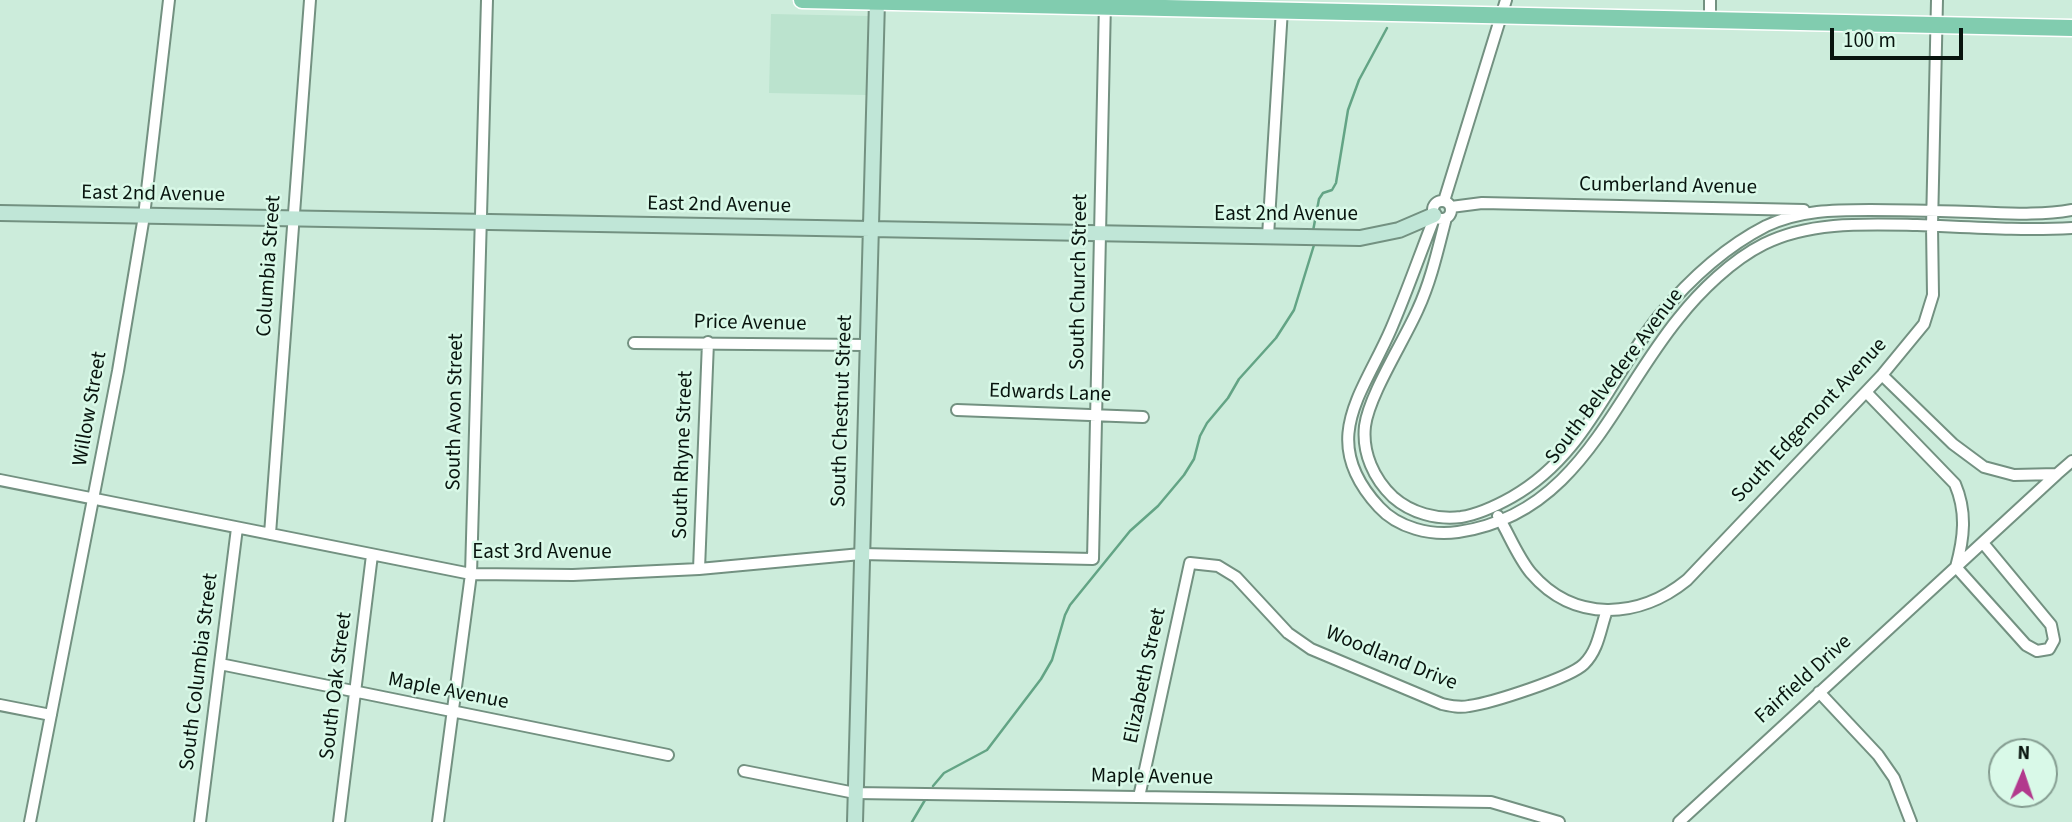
<!DOCTYPE html>
<html>
<head>
<meta charset="utf-8">
<style>
	body { margin:0 }
	#map { position:relative; width:2072px; height:822px; overflow:hidden; background:#ccecdb; font-family:"Source Sans 3",sans-serif }
	canvas { display:block }
	.north { position:absolute; left:1988px; top:738px; width:70px; height:70px; box-sizing:border-box; background:#d9f9e8; border:2px solid #859d91; border-radius:50%; rotate:2deg; font-size:19px; font-weight:700; line-height:28px; text-align:center; color:#08140e }
	.north::after { content:''; display:block; margin:auto; width:24px; height:32px; background:#b2398d; clip-path:polygon(50% 0,100% 100%,50% 72%,0 100%) }
	.scale { position:absolute; left:1830px; top:28px; width:133px; height:32px; box-sizing:border-box; border:4px solid #08140e; border-top:0; padding-left:9px; font-size:21px; line-height:24px; white-space:nowrap; color:#08140e; -webkit-text-stroke:5px #d9f9e8; paint-order:stroke }
</style>
</head>
<body>
<div id="map">
<canvas width="2072" height="822"></canvas>
<div class="north">N</div>
<div class="scale">100 m</div>
</div>
<script>
const context = document.querySelector('canvas').getContext('2d');
context.lineJoin = 'round';
function paint(path, color) { context.fillStyle = color; context.fill(path, 'evenodd'); }
function trace(path, color, width, dash) { context.strokeStyle = color; context.lineWidth = width; context.lineCap = dash ? 'butt' : 'round'; context.setLineDash(dash || []); context.stroke(path); }
function drawText(font, color, halo, rows, align = 'center') {
  context.font = font + ' "Source Sans 3",sans-serif'; context.lineWidth = 5; context.setLineDash([]); context.textBaseline = 'middle'; context.strokeStyle = halo; context.fillStyle = color; for (const [text, x, y, turn = 0] of rows) {
    context.save(); context.translate(x, y); context.rotate((+turn || 0) * Math.PI / 180); context.textAlign = isNaN(turn) ? turn : align; if (halo) context.strokeText(text, 0, 0); context.fillText(text, 0, 0); context.restore();
  }
}
const built = new Path2D(`
	M771 14 868 16 866 95 769 93Z`);
const stream = new Path2D(`
	M1313 231 1319 199 1323 193 1332 190 1336 183 1348 110 1359 80 1387 28
	M933 786 944 773 987 750 1041 679 1052 660 1065 615 1070 605 1130 531 1158 506 1184 475 1194 459 1200 436 1207 423 1228 398 1239 379 1276 338 1294 310 1314 245
	M912 822 925 800`);
const street = new Path2D(`
	M1710 19V0
	M1433 210a9 9 0 1 1 18 0a9 9 0 1 1-18 0Z
	M1444 201 1506 0
	M1451 207 1482 203 1804 210
	M1435 216C1420 254 1407 292 1391 329 1363 394 1317 440 1379 507 1398 528 1431 536 1458 532 1578 515 1612 400 1678 319 1700 291 1732 260 1764 244 1810 221 1867 224 1917 225 1968 227 2021 231 2072 228
	M1446 218C1438 249 1431 281 1418 309 1404 341 1369 395 1365 426 1362 453 1374 479 1393 497 1411 513 1437 520 1461 517 1480 514 1496 506 1512 497 1586 455 1609 378 1659 316 1689 280 1725 247 1766 226 1800 210 1834 210 1870 210 1904 210 1938 211 1971 212 2005 213 2039 216 2072 210
	M1268 236 1282 9
	M634 343 866 345
	M1882 375 1953 444 1984 467 2014 475 2057 474 2072 461
	M957 410 1143 417
	M0 480 471 574 573 575 699 569 861 554 1093 559 1105 2
	M1498 516C1509 534 1517 556 1531 573 1574 623 1639 619 1687 580L1882 375 1924 324 1933 295 1932 226 1937 0
	M270 534 310 0
	M1983 543 2051 625 2054 640 2049 649 2037 651 2026 645 1956 567 2057 474
	M699 569 708 342
	M220 664 668 755
	M1819 692 1878 755 1894 778 1911 822
	M0 705 51 715
	M744 771 855 793 1491 802 1559 822
	M1139 797 1190 563 1218 566 1236 577 1288 633 1311 649 1442 704C1451 706 1459 708 1469 706 1491 703 1570 678 1584 664 1599 649 1600 629 1607 610
	M30 822 118 371 144 216 169 0
	M200 822 237 528
	M339 822 372 555
	M438 822 471 574 487 0
	M1679 822 1956 567C1964 538 1967 512 1955 484L1866 392`);
const secondary = new Path2D(`
	M0 213 1360 238 1399 230 1434 215
	M855 822 877 1`);
const primary = new Path2D(`
	M802 0 2072 28`);
const streetNames = [
	["Cumberland Avenue",1668,187,1],
	["East 2nd Avenue",153,195,1],
	["East 2nd Avenue",719,206,1],
	["East 2nd Avenue",1286,215],
	["Columbia Street",270,266,-86],
	["South Church Street",1080,282,-89],
	["Price Avenue",750,324,1],
	["South Belvedere Avenue",1615,377,-53],
	["Edwards Lane",1050,394,2],
	["Willow Street",91,409,-80],
	["South Chestnut Street",843,411,-88],
	["South Avon Street",456,412,-89],
	["South Edgemont Avenue",1810,421,-47],
	["South Rhyne Street",684,455,-88],
	["East 3rd Avenue",542,553],
	["Woodland Drive",1391,659,22],
	["South Columbia Street",200,672,-83],
	["Elizabeth Street",1146,676,-78],
	["Fairfield Drive",1804,680,-42],
	["South Oak Street",337,686,-83],
	["Maple Avenue",448,692,11],
	["Maple Avenue",1152,778,1]
];
paint(built, '#bbe3ce');
trace(stream, '#63a485', 2.5);
trace(street, '#739181', 14);
trace(secondary, '#739181', 18);
trace(primary, '#fff', 19);
trace(street, '#fff', 10);
trace(secondary, '#c0e6d7', 14);
trace(primary, '#81ccaf', 16);
drawText('21px', '#08140e', '#d9f9e8', streetNames);
</script>
</body>
</html>
